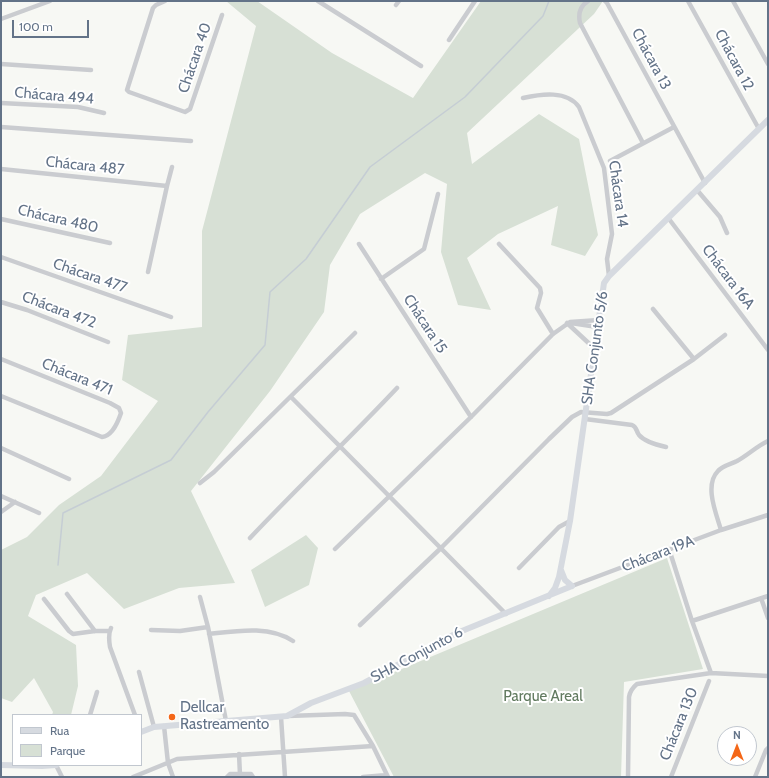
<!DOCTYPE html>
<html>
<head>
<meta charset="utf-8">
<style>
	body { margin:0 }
	#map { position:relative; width:769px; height:778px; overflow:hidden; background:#f7f8f4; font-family:Cabin,sans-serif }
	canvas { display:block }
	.frame { position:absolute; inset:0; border:2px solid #637388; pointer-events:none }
	.legend { position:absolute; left:12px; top:714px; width:130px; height:52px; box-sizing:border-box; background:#fff; border:1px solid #c1c7cf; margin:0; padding:5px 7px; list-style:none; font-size:12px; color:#637388 }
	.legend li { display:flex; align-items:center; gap:8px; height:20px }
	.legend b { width:20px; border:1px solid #c1c7cf }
	.north { position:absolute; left:717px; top:726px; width:40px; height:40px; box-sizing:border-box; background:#fff; border:1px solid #c1c7cf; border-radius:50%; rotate:0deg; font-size:11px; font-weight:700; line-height:16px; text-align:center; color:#637388 }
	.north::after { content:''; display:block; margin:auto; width:14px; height:18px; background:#f46718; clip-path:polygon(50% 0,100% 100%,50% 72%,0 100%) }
	.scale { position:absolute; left:12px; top:20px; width:77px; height:18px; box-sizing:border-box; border:2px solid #637388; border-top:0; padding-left:5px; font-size:12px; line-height:14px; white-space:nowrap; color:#637388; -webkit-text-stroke:3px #fff; paint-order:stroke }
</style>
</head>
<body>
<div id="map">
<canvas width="769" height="778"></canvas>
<div class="frame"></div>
<ul class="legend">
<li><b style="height:5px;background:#d6dae0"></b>Rua</li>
<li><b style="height:11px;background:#d7e0d5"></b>Parque</li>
</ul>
<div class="north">N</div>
<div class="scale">100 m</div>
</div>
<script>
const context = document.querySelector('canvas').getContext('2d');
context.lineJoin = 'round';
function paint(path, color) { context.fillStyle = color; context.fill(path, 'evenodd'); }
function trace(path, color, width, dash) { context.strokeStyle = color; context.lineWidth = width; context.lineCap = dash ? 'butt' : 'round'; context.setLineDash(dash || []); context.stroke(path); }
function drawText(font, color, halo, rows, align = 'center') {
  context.font = font + ' Cabin,sans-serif'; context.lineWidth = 4; context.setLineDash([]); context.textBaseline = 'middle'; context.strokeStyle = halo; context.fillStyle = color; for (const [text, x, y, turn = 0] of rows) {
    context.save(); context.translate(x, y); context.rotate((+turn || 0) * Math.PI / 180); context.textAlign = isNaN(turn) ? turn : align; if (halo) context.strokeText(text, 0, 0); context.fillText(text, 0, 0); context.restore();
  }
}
const green = new Path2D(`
	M226 1H257L332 53 413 98 481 1H603L594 14 467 133 472 164 539 114 579 139 598 235 585 256 551 245 558 206 498 234 467 258 491 310 458 305 441 252 447 184 425 173 360 214 330 265 324 312 270 391 191 491 235 583 179 588 124 609 87 573 36 595 28 616 76 645 78 686 71 715H52L53 712 34 678 12 702 1 698V550L27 537 59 505 101 476 158 401 122 380 128 335 202 327V231L256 26Z
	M306 535 318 548 309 585 265 607 251 570Z
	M667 558 703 669 624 682 621 777H394L349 691Z`);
const stream = new Path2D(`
	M58 565 63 513 171 460 208 412 265 345 270 292 306 259 370 167 465 97 543 16 549 1`);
const street = new Path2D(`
	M165 1 156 5 153 8 127 90 129 92 185 112 190 109 222 15
	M318 1 421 66
	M588 1C580 6 578 14 580 23L643 143
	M605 1 607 3 705 183
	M688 1 759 129
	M733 1 768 64
	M396 5 399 1
	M1 19 50 1
	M449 40 475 1
	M1 64 91 70
	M523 98C541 94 567 90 579 107L604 168 612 234 607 259 609 276
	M1 103 78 107 104 113
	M1 127 191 141
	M610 161 674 127
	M1 169 167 186 148 272
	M167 186 172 167
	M697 190 720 217 727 233
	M1 219 110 243
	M669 219 768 350
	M359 244 471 417
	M499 244 540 288 541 293 537 308 553 334
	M1 257 171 317
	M381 279 424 249 438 194
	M1 302 27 310 108 342
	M653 309 694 359
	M567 323 595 349
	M571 323 597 327
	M1 359 110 403 119 408 121 413C118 422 112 436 102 437L1 396
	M291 397 506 614
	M585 419 632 425C637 427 636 431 639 435 645 442 657 445 666 447
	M1 448 69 479
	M200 483 214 472 355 333
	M1 496 39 513
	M1 512 15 502
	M721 530C716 513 704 485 718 471 722 466 731 464 737 461 748 455 757 446 768 441
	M250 538C298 487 349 439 397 388
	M335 549 471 417 553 334 570 322 599 320
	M669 549 692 621 711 673
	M519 568 559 527 570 521
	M572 586 721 530 768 515
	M67 594 95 631
	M200 597 208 627 226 721
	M761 598 768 618
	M44 599 69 631 73 634 95 631H110
	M692 621 768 596
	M360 625 441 548 549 439 572 417 581 412 607 414 611 413 694 359 725 335
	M111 628C108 634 109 641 110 647L135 715
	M151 630 180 631 208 627
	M209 634C236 631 269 625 293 641
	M139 672 154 727
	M90 715 97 692
	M288 716 345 714 354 715 373 746 388 777
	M281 717 285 777
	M164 726 168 763 173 777
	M239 754 240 775
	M56 765 62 777
	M133 777 177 759 373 746
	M227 777 230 774H251L253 777
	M363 777 387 775
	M628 777 629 697C630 691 632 688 637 684L711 673 768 676
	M671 777 709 681
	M755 777 766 750 768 748`);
const secondary = new Path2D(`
	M561 570 565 580 572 586
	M549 596 555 588 559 577 570 521 604 283 609 276 768 120
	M141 732 154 727 287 716 311 703 364 683 457 633 572 586
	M1 765 42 766 56 765`);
const markers = [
	[172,717,4,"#f46718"]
];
const streetNames = [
	["Chácara 40",195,58,-71],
	["Chácara 13",651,59,62],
	["Chácara 12",734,60,62],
	["Chácara 494",54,96,5],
	["Chácara 487",85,166,6],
	["Chácara 14",618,194,82],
	["Chácara 480",58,219,13],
	["Chácara 477",90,276,19],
	["Chácara 16A",728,277,53],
	["Chácara 472",59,310,21],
	["Chácara 15",425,324,57],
	["SHA Conjunto 5/6",595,348,-82],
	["Chácara 471",77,377,22],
	["Chácara 19A",658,554,-21],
	["SHA Conjunto 6",417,655,-28],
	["Chácara 130",679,724,-68]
];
const parkNames = [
	["Parque Areal",543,697]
];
const poiNames = [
	["Dellcar",180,708],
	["Rastreamento",180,725]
];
paint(green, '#d7e0d5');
trace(stream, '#c5cdd4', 1.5);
trace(street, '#caccd0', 4.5);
trace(secondary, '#d6dae0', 6);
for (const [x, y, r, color] of markers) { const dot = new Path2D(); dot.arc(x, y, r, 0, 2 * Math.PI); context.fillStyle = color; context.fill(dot); trace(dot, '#fff', 1.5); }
drawText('15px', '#637388', '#fff', streetNames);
drawText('15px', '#617a5f', '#fff', parkNames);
drawText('15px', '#637388', '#fff', poiNames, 'left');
</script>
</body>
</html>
